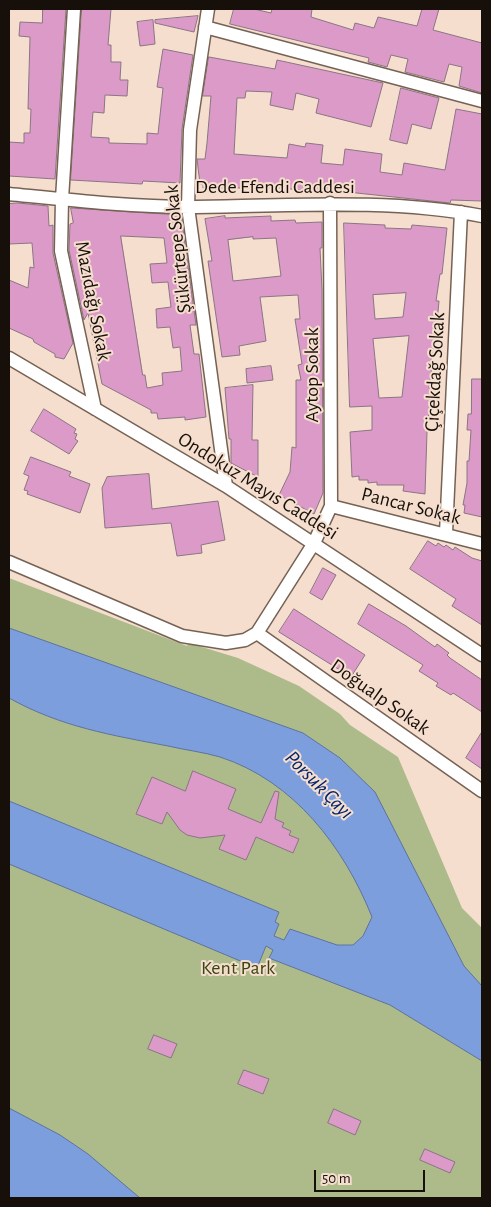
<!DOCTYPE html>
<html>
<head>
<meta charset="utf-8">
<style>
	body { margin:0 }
	#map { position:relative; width:491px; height:1207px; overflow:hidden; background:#f5dece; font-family:"Alegreya Sans",sans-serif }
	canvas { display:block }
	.frame { position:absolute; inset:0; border:10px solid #17100a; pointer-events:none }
	.scale { position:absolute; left:314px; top:1170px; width:111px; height:22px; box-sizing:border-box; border:2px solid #17100a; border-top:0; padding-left:6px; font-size:15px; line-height:18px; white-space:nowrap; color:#17100a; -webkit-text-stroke:4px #f5dece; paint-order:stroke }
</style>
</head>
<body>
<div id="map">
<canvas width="491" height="1207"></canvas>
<div class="frame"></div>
<div class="scale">50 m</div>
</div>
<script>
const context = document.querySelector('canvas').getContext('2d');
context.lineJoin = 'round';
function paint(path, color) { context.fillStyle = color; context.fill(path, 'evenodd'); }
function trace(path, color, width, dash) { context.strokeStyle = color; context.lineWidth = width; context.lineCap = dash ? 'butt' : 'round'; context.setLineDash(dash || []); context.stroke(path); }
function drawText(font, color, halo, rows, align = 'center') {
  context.font = font + ' "Alegreya Sans",sans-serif'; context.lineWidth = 4; context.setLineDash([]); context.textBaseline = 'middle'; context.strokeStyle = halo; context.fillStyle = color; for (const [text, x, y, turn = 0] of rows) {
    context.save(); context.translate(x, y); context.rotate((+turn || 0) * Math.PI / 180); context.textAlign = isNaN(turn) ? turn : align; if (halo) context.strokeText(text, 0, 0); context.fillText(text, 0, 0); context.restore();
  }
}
const green = new Path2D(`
	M9 578 187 646 189 643 238 658 299 686 340 714 350 725 398 757 462 908 482 928V1198H9Z`);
const water = new Path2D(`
	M9 628 303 733 340 758 375 792 464 966 482 986V1061L390 1005 269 958 273 950 266 946 257 968 9 864V801L279 912 275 922 279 924 274 936 284 940 290 929 337 945H353L363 936 372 917C344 847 294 781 220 757 203 752 185 750 168 746 111 735 61 727 9 698Z
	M9 1108 60 1135 88 1154 140 1198H9Z`);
const building = new Path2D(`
	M43 9H66L55 179 9 176V142L24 143V133H30L31 109H28L30 37 19 36 20 22 42 23Z
	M82 9H111L108 45H111V62H121L120 80H128L127 96 105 95 104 113 93 112 91 137 109 138V143L147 144V133L158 134 163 88 157 87 163 49 193 55 182 129 180 183 143 181 142 184 71 180Z
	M234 9H254L271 13 272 9H312L311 17 353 30 355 23 374 28 378 17 417 26 422 9H439L433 30 482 43V93L459 86 462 67 449 64 444 82 405 72 408 59 391 55 387 67 368 62 369 58 230 24Z
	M198 16 194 32 155 23V20Z
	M153 20 155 44 140 46 137 22Z
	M209 57 275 69 277 60 383 83 371 127 316 113 319 99 296 93 293 110 270 105 272 92 246 91 245 98H237L234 154 287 158 289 144 305 147 306 143 323 145 321 163 343 165 345 149 382 154 380 172 402 175 404 163 445 170 456 109 482 114V201L451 200 450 203 338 191 337 193 279 188H203V184H200L197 159H205L207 143 211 96H203Z
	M401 88 439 98 431 129 412 124 407 144 390 140Z
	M18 203 48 206 49 226 53 225V253L73 343 64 359 55 357V354L34 342 33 339 9 328V280L28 288 30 267 34 268 32 243 9 244V204Z
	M71 208 181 215 196 325H190L194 354H199L206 417 185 420V417L158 419 157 413H151V410L102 384 88 313 84 320 69 250 70 224 73 223ZM121 236 164 238 167 263 150 264 152 283 168 282 171 307 156 309 157 328 170 327 173 348 180 347 182 371 162 373 163 385 147 388 145 375H143Z
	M225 216V218L271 216V221L295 220 296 223 322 222V248H320L322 290 323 493 314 514 279 495 290 472 292 447 296 448V380H301L298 365 302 364 295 319H300L298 295 260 297 266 341 239 346 240 355 222 357 208 261H212L205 219ZM253 237V239L276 238 281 276 233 281 228 240Z
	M344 223 385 225V228L411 229 412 225 447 228 442 274H440L436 301H439L437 322 430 367H432L429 388 431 389 427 432 425 494 403 491 404 485H377V482L368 483V480H359V476L352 477 350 432 372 430V406L350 407ZM406 293 403 317 375 319 373 295ZM409 336 402 397 379 398 373 339Z
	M271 366 273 380 247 383 246 369Z
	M472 379H482V517L464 513 465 505H463L467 483V461H469L471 430H467L468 414H471Z
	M253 385 252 440H258V477L231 463V439H229L225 388Z
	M44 409 76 429 74 433 77 434 75 439 78 441 69 454 31 431Z
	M31 457 71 472 69 476 90 484 80 513 27 494 28 491 24 490 29 476 24 474Z
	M149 474 152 509 218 501 225 540 201 545 202 553 177 556 171 523 105 528 102 488 107 477Z
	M428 541 436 546 438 543 444 547 446 545 453 550 455 547 472 558 482 561V625L452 606 456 599 410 569Z
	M323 568 336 575 322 600 310 593Z
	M369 604 406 626 435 647 437 644 449 653 447 655 450 658 482 680V712L453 693 451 695 436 686 438 683 419 671 423 665 358 624Z
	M294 609 365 655 351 677 279 632Z
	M482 732V769L466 758Z
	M193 771 236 789 228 809 261 823 275 791 279 792 275 819 284 823 282 827 291 831 289 835 299 839 293 853 256 837 246 860 219 849 225 835 200 838 187 835 180 830 167 812 162 824 136 814 152 777 185 791Z
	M154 1035 177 1044 171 1058 148 1049Z
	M244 1070 269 1079 263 1094 238 1084Z
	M334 1109 361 1121 355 1135 328 1123Z
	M425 1149 455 1162 450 1173 420 1160Z`);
const street = new Path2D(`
	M74 9 62 199 61 251 95 409
	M208 9 190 130 188 207 226 486
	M205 27 482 101
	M9 194C69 200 130 207 191 207 287 206 387 198 482 216
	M9 358 226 486 482 655
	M331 506 482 544
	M446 533 461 212
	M9 562 182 636 226 643 245 640 257 633 314 543 331 506 330 203
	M257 633 482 791`);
const streetNames = [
	["Dede Efendi Caddesi",275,187],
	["Şükürtepe Sokak",178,249,-96],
	["Mazıdağı Sokak",93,301,79],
	["Çiçekdağ Sokak",435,372,-87],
	["Aytop Sokak",312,375,-90],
	["Ondokuz Mayıs Caddesi",258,486,32],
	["Pancar Sokak",411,506,14],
	["Doğualp Sokak",380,697,35]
];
const parkNames = [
	["Kent Park",238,968]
];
const waterNames = [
	["Porsuk Çayı",319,785,45]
];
paint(green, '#adbb8b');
paint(water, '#7d9edc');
trace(water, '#5e739d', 1);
paint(building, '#dc9ac8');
trace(building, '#8a7583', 1);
trace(street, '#766254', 15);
trace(street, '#fff', 12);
drawText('20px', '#17100a', '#f5dece', streetNames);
drawText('20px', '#394510', '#f5dece', parkNames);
drawText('italic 21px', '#03256b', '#f5dece', waterNames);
</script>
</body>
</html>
